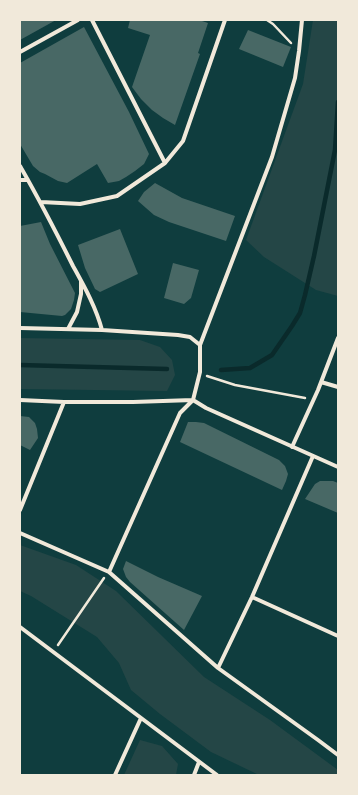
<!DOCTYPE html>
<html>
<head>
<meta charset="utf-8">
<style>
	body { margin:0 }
	#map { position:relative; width:358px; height:795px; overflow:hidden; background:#0f3d3e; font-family:"Open Sans",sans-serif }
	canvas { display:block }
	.frame { position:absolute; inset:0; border:21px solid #f1e9da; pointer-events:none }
</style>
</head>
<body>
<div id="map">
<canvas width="358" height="795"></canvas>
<div class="frame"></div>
</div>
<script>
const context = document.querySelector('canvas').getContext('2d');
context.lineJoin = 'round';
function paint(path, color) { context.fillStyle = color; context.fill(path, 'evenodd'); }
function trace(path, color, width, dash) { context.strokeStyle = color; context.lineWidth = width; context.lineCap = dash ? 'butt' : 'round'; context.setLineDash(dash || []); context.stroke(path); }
const green = new Path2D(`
	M313 20H338V296L316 290 264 257 246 240 303 84Z
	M20 338 140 340 160 347 172 360 175 375 167 391 20 389Z
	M20 545 76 565 116 591 204 677 270 720 338 770V775H259L211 752 160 714 131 690 119 663 97 637 31 596 20 591Z
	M140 740 162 746 178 764 176 775H124Z`);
const stream = new Path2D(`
	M20 365 167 369
	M221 370 250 368 272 355 292 326 300 313 305 295 314 256 335 150 338 102`);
const building = new Path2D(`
	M20 20H56L20 40Z
	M130 20H199L208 23 198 53 200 54 175 125 163 118 152 110 141 99 132 87 150 35 128 28Z
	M84 27 129 112 149 154 144 164 135 171 126 177 119 181 108 183 97 164 67 183 58 181 45 174 40 172 33 166 20 144V63Z
	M248 30 291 47 283 67 239 49Z
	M155 183 182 198 235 216 226 241 169 222 154 215 138 201 144 192Z
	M41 222 50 244 75 293 74 300 71 309 65 315 62 316 20 312V226Z
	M120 229 138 274 100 292 95 289 85 268 78 245Z
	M173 263 199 270 191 298 184 304 164 298Z
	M20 416 29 417 35 423 37 429 38 438 30 450 20 445Z
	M188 422H196L204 423 279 460 285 466 288 474 286 481 282 490 180 442Z
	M320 481H333L338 483V513L305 499 315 484Z
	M126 561 158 577 202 596 184 630 130 582 126 577 123 569Z`);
const path = new Path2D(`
	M267 20 273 24 291 43
	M207 376 235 385 305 398
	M58 645 104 578`);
const minor = new Path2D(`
	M92 20 165 163
	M20 52 78 20
	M20 166C39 199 56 232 73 266 84 286 96 307 102 330
	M20 180H28
	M41 202 80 204 117 196 165 163 183 141 225 20
	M20 328 102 330 178 335 190 337 200 345
	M68 329 77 312 81 294V281
	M321 382 338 387
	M20 400 64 402H133L193 400 206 408 338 467
	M292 447 318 390 338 338
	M20 510 64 402
	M20 533 109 572 218 668 318 740 338 755
	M109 572 180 413 193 400 200 372V345L272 157 295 78 299 51 302 20
	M252 597 338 636
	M20 627 217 775
	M218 668 252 597 313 456
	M115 775 141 718
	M194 775 199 762`);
paint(green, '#244646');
trace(stream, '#0a2a2b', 4.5);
paint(building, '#486865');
trace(path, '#f1e9da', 2.5);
trace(minor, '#f1e9da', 4);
</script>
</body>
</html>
